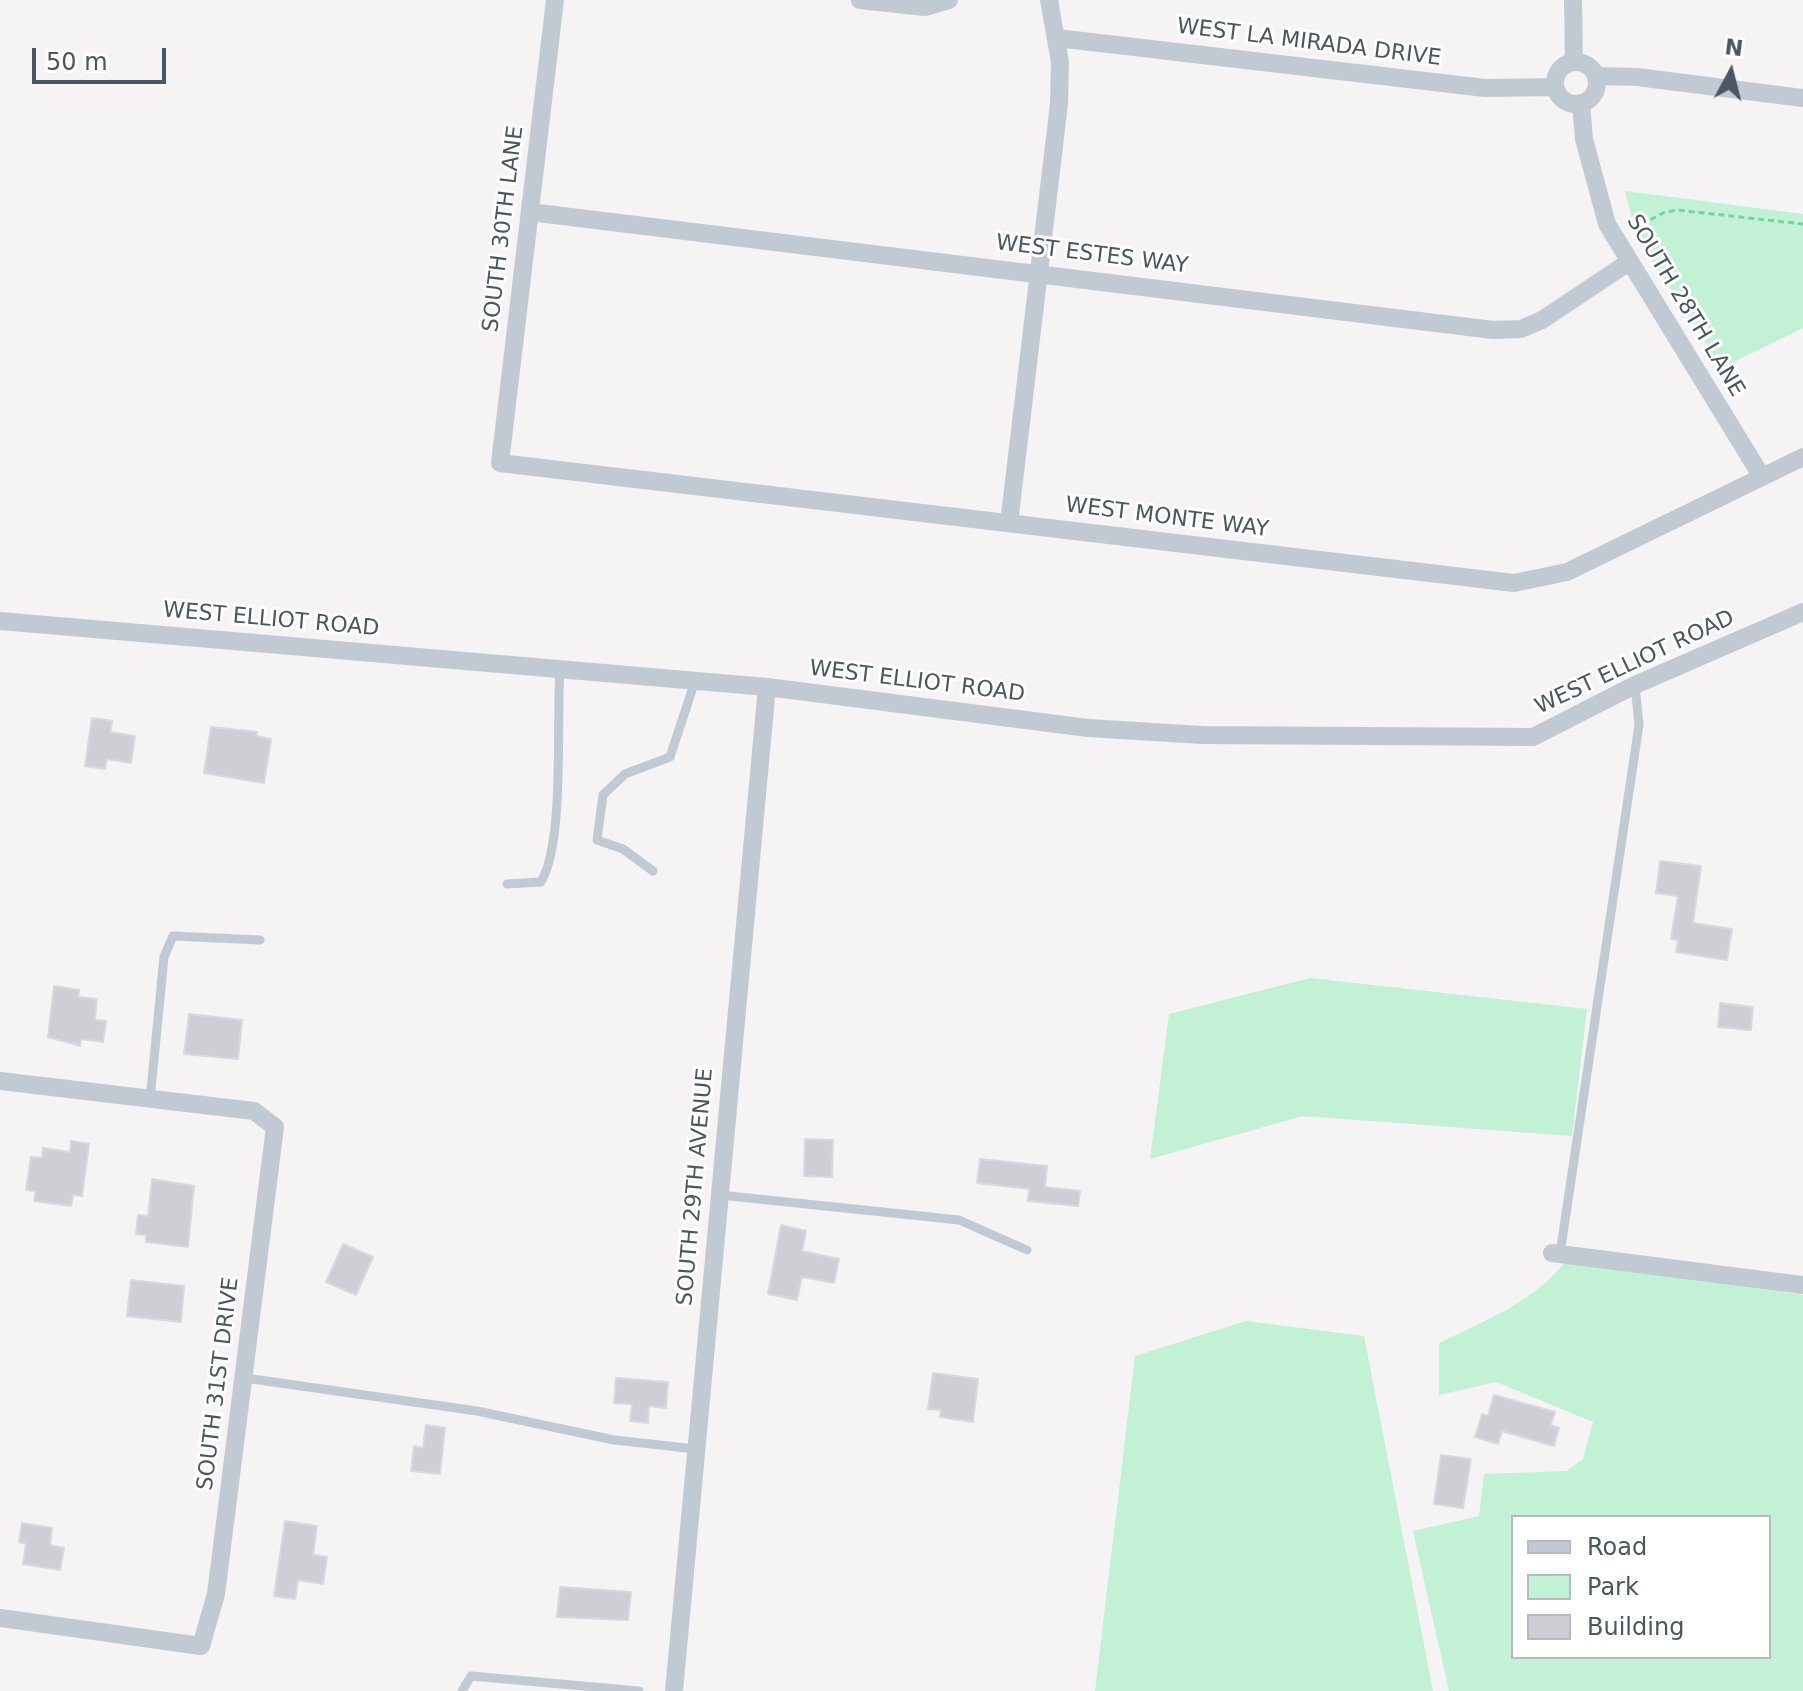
<!DOCTYPE html>
<html>
<head>
<meta charset="utf-8">
<style>
	body { margin:0 }
	#map { position:relative; width:1803px; height:1691px; overflow:hidden; background:#f5f3f3; font-family:"DejaVu Sans",sans-serif }
	canvas { display:block }
	.legend { position:absolute; left:1511px; top:1515px; width:260px; height:144px; box-sizing:border-box; background:#fff; border:2px solid #b7bbc0; margin:0; padding:10px 14px; list-style:none; font-size:24px; color:#4a5661 }
	.legend li { display:flex; align-items:center; gap:16px; height:40px }
	.legend b { width:40px; border:2px solid #b7bbc0 }
	.north { position:absolute; left:1691px; top:32px; width:80px; height:80px; -webkit-text-stroke:6px #fff; paint-order:stroke; rotate:7deg; font-size:22px; font-weight:700; line-height:32px; text-align:center; color:#4a5661 }
	.north::after { content:''; display:block; margin:auto; width:28px; height:36px; background:#4a5661; clip-path:polygon(50% 0,100% 100%,50% 72%,0 100%) }
	.scale { position:absolute; left:32px; top:48px; width:134px; height:36px; box-sizing:border-box; border:4px solid #4a5661; border-top:0; padding-left:10px; font-size:24px; line-height:28px; white-space:nowrap; color:#4a5661; -webkit-text-stroke:6px #fff; paint-order:stroke }
</style>
</head>
<body>
<div id="map">
<canvas width="1803" height="1691"></canvas>
<ul class="legend">
<li><b style="height:10px;background:#c1cad2"></b>Road</li>
<li><b style="height:22px;background:#c3f1d5"></b>Park</li>
<li><b style="height:22px;background:#cdcfd5"></b>Building</li>
</ul>
<div class="north">N</div>
<div class="scale">50 m</div>
</div>
<script>
const context = document.querySelector('canvas').getContext('2d');
context.lineJoin = 'round';
function paint(path, color) { context.fillStyle = color; context.fill(path, 'evenodd'); }
function trace(path, color, width, dash) { context.strokeStyle = color; context.lineWidth = width; context.lineCap = dash ? 'butt' : 'round'; context.setLineDash(dash || []); context.stroke(path); }
function drawText(font, color, halo, rows, align = 'center') {
  context.font = font + ' "DejaVu Sans",sans-serif'; context.lineWidth = 6; context.setLineDash([]); context.textBaseline = 'middle'; context.strokeStyle = halo; context.fillStyle = color; for (const [text, x, y, turn = 0] of rows) {
    context.save(); context.translate(x, y); context.rotate((+turn || 0) * Math.PI / 180); context.textAlign = isNaN(turn) ? turn : align; if (halo) context.strokeText(text, 0, 0); context.fillText(text, 0, 0); context.restore();
  }
}
const green = new Path2D(`
	M1625 191 1803 214V328L1722 368 1637 238Z
	M1310 978 1587 1009 1572 1136 1303 1116 1150 1159 1169 1014Z
	M1567 1260 1803 1295V1691H1449L1413 1531 1479 1516 1484 1474 1567 1471 1583 1459 1593 1422 1496 1382 1439 1395V1343C1486 1320 1534 1302 1567 1260ZM1513 1517H1769V1657H1513Z
	M1246 1321 1364 1336 1433 1691H1095L1135 1356Z`);
const building = new Path2D(`
	M92 718 112 721 110 732 135 736 131 763 107 759 105 769 85 766Z
	M211 727 257 732 256 736 271 739 264 783 204 773Z
	M1660 861 1701 866 1693 923 1732 929 1727 960 1676 952 1678 940 1671 939 1678 896 1656 893Z
	M54 986 79 990 78 997 97 999 95 1020 106 1021 103 1042 81 1039 80 1046 48 1037Z
	M1720 1003 1753 1007 1751 1030 1718 1027Z
	M189 1014 242 1020 238 1059 184 1054Z
	M805 1139 833 1140 832 1177 804 1176Z
	M71 1141 89 1144 82 1196 73 1195 71 1206 34 1201 36 1191 26 1190 31 1157 42 1158 43 1148 70 1152Z
	M980 1159 1047 1166 1045 1187 1080 1191 1078 1206 1028 1201 1029 1189 977 1183Z
	M152 1179 194 1186 188 1247 146 1242V1235L136 1234 138 1215 148 1216Z
	M781 1225 806 1231 802 1251 839 1259 834 1283 802 1277 797 1300 768 1294Z
	M343 1244 373 1257 356 1295 326 1282Z
	M131 1280 184 1286 181 1322 127 1316Z
	M933 1373 978 1379 973 1422 940 1417 941 1410 928 1409Z
	M616 1378 668 1382 666 1408 649 1406 648 1423 630 1421 632 1404 614 1403Z
	M1494 1395 1555 1412 1551 1425 1559 1428 1554 1446 1502 1431 1498 1444 1475 1437 1482 1414 1488 1416Z
	M426 1425 445 1428 440 1474 411 1471 414 1446 423 1448Z
	M1441 1455 1471 1459 1463 1508 1434 1504Z
	M285 1521 317 1526 313 1555 327 1557 323 1584 298 1580 295 1599 274 1596Z
	M22 1523 52 1528 50 1545 64 1548 60 1570 23 1564 26 1544 19 1542Z
	M560 1587 631 1592 628 1620 557 1617Z`);
const path = new Path2D(`
	M1633 229 1663 213 1677 210 1803 224`);
const lane = new Path2D(`
	M653 871 623 849 597 840 603 795 625 774 670 757 695 681
	M507 884 541 882C565 841 556 722 560 669
	M150 1100 164 957 173 936 260 940
	M720 1195 959 1220 1027 1250
	M1560 1254 1639 725 1635 685
	M245 1378 477 1411 614 1440 696 1449
	M462 1691 471 1676 639 1691`);
const street = new Path2D(`
	M555 0 500 463 1514 583 1567 572 1803 457
	M860 0 925 7 949 0
	M1573 0 1574 62
	M1057 38 1485 88 1555 87
	M1555 83a21 21 0 1 1 42 0a21 21 0 1 1-42 0Z
	M1596 76 1637 77 1803 98
	M1581 103 1584 139 1607 224 1762 477
	M530 212 1493 330 1521 329 1542 320 1629 262
	M1009 523 1059 104 1060 62 1049 0
	M0 621 767 687 1088 728 1202 735 1533 737 1635 685 1803 612
	M0 1081 254 1111 275 1127 216 1594 201 1646 0 1618
	M1552 1253 1803 1285
	M674 1691 767 687`);
const streetNames = [
	["WEST LA MIRADA DRIVE",1309,43,7],
	["SOUTH 30TH LANE",504,229,-83],
	["WEST ESTES WAY",1092,255,7],
	["SOUTH 28TH LANE",1685,306,59],
	["WEST MONTE WAY",1167,518,7],
	["WEST ELLIOT ROAD",271,620,5],
	["WEST ELLIOT ROAD",1635,663,-25],
	["WEST ELLIOT ROAD",917,682,7],
	["SOUTH 29TH AVENUE",696,1187,-85],
	["SOUTH 31ST DRIVE",219,1384,-83]
];
paint(green, '#c3f1d5');
paint(building, '#cdcfd5');
trace(building, '#d7d9de', 2);
trace(path, '#7ad0a6', 3, [6, 4]);
trace(lane, '#c1cad2', 9);
trace(street, '#c1cad2', 18);
drawText('22px', '#4a5661', '#fff', streetNames);
</script>
</body>
</html>
